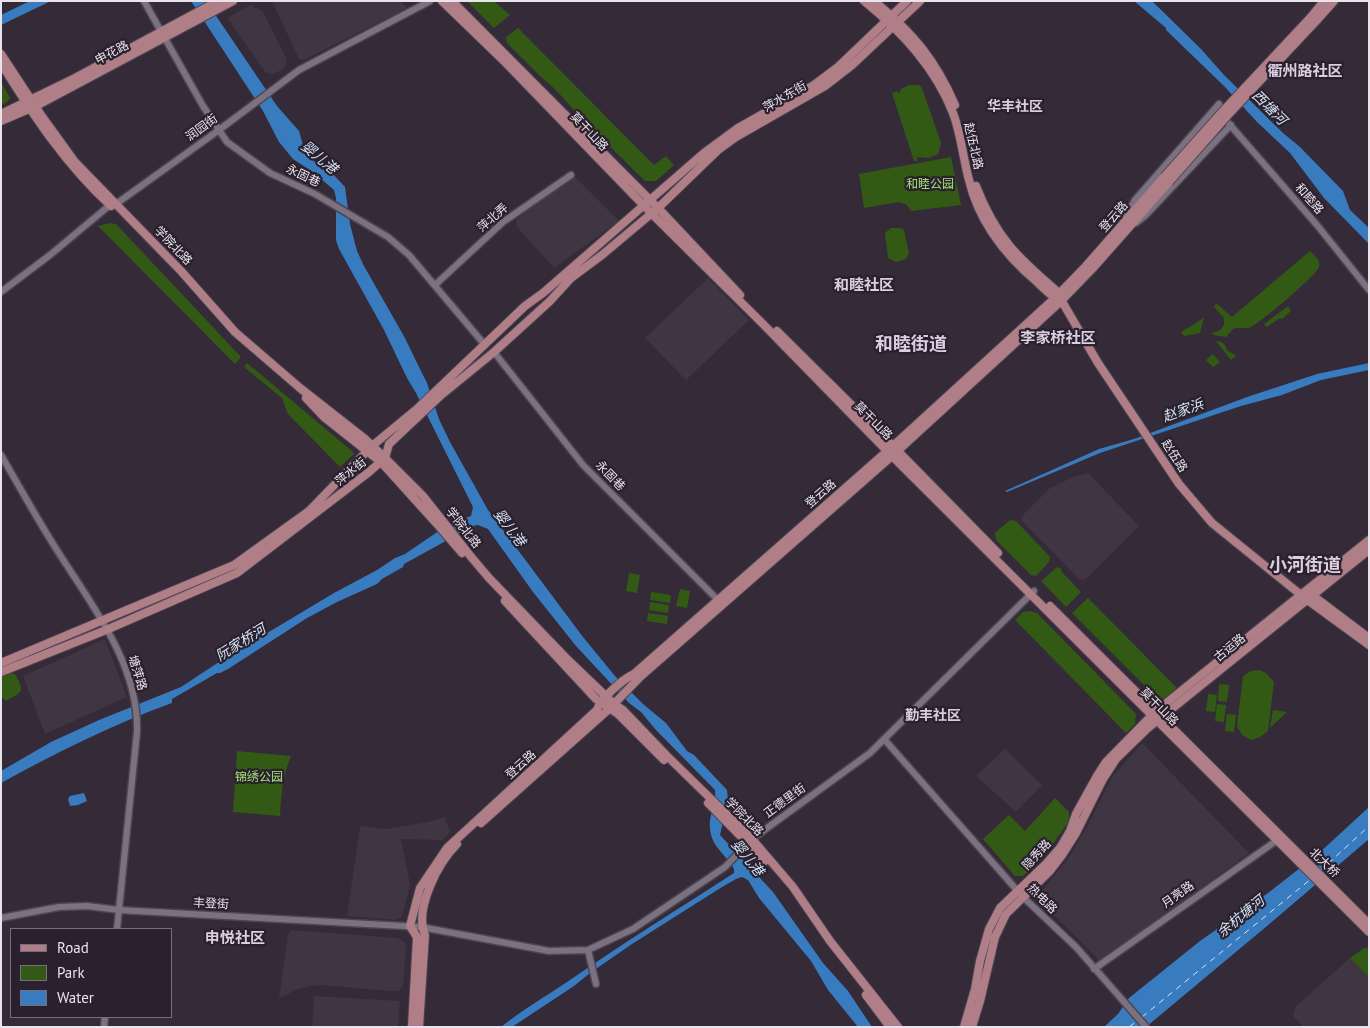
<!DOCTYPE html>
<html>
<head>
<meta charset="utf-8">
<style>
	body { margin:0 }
	#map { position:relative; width:1370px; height:1028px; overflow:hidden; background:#342a38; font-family:"PT Sans",sans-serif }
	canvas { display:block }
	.frame { position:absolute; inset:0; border:2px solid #e9e3ec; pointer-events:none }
	.legend { position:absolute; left:10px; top:928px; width:162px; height:90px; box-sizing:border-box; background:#2a202e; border:1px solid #766e7a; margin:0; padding:6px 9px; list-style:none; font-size:15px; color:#e9e3ec }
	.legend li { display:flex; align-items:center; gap:10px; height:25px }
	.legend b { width:25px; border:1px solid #766e7a }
</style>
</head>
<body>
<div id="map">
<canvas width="1370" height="1028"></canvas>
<div class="frame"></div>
<ul class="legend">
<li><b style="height:6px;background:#af7e87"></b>Road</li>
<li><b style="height:14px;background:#335a15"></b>Park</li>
<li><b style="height:14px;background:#397bbf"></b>Water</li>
</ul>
</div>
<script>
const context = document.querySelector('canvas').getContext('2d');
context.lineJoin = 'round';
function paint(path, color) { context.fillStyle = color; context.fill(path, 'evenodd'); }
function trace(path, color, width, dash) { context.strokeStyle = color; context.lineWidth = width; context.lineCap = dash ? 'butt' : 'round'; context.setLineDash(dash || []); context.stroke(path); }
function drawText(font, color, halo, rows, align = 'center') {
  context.font = font + ' "PT Sans","Noto Sans SC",sans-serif'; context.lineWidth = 4.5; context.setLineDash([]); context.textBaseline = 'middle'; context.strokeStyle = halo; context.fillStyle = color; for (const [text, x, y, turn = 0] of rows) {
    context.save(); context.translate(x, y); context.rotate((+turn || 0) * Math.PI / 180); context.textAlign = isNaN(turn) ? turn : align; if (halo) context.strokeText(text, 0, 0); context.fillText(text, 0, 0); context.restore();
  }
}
const commercial = new Path2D(`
	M272 1H400L407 8 304 60 299 59Z
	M252 4 254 8H258L263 12 287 60 284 68 274 74 266 73 227 18Z
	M574 176 619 221 554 268 517 227 516 221 522 213Z
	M708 278 749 320 686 380 645 338Z
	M1088 473 1139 526 1087 578 1083 580 1079 579 1022 521 1021 517 1050 488 1073 477Z
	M105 639 127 697 45 734 23 676Z
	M1142 743 1249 853 1100 961 1039 900 1040 893 1067 860 1087 827 1112 777Z
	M1005 749 1042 785 1016 812 976 776Z
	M445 817 450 833 442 840 401 839 410 884 402 917 395 920 347 916 360 826 386 829 429 822Z
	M291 930 397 938 405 942 406 949 403 987 398 991H389L321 985 310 986 296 990 279 998 288 935Z
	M1350 958 1369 977V1027H1304L1293 1016 1295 1007Z
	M314 996 400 1001 398 1027H312Z`);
const green = new Path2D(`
	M467 1H494L510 15 494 28Z
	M518 28 654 165 666 156 674 165 656 181H645L581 118 556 90 540 76 507 43 506 37Z
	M1 82 10 98 7 102 1 105Z
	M909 85H919L922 88 941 143 938 154 929 158 917 157V161H914L892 93 897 91 899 94 901 89Z
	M951 157 961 205 911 211 907 205 899 202 864 208 859 174Z
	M110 223 116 224 241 357 235 364 98 226Z
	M891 228H900L904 230 909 253 906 259 896 262 888 258 885 233Z
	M1310 251C1315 256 1321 260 1319 267 1318 274 1257 326 1249 328 1245 329 1238 327 1233 329L1226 337 1213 335 1212 333 1220 330 1224 325V318L1214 307 1216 303 1232 317Z
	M1288 306 1291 311 1282 319 1280 318 1267 327 1264 324Z
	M1204 318 1200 333 1184 336 1181 332Z
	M1216 341C1223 341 1225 344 1227 350L1236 356 1231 360Z
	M1213 354 1220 362 1213 367 1206 360Z
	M247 363 352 451 354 454 340 467 288 414 282 398 244 367Z
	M1010 520 1016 521 1050 557 1049 562 1036 576 1031 575 996 540 995 533Z
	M1057 567 1062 569 1061 571 1081 592 1066 607 1041 581Z
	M629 573 640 575 637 593 626 591Z
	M680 589 690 591 687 608 676 606Z
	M651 592 671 595 670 603 650 600Z
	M1088 598 1177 688 1163 699 1156 697 1072 613Z
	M650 602 669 605 668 613 649 610Z
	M1030 611 1037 613 1136 714 1135 724 1126 733 1015 620 1023 612Z
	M648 613 668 616 667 624 647 621Z
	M1260 670 1267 674 1274 682 1268 731 1260 737 1251 740 1242 735 1237 726 1243 676 1251 671Z
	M10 673 15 674C25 692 23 692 5 701L4 698 1 699V676Z
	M1219 684 1229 685 1227 702 1218 701Z
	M1208 694 1217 695 1215 712 1206 711Z
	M1217 704 1226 705 1224 722 1215 721Z
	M1273 710 1287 712 1270 728Z
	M1227 714 1236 715 1234 732 1225 731Z
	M237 751 291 756C283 775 281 795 280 816L233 812Z
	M1055 798 1069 812V818L1067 824 1045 855 1023 876H1015L983 839 1009 815 1025 831Z
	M1364 948H1369V977L1350 958Z`);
const water = new Path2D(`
	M30 1H51L1 25V15Z
	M191 1H206L277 106 299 131 306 156 332 173 345 187 350 224 357 251 364 266 405 338 417 363 427 383 439 419 450 442 488 510 583 637 615 676 643 704 666 723 687 751 694 755 727 790 728 800 720 835 773 892 823 963 848 991 872 1027H858L828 990 811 961 759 898 748 880 742 877 736 879 722 887 632 944 590 973 574 986 512 1027H501C522 1010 545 997 567 982 622 944 678 909 734 873V869C726 854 712 848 710 829 708 816 717 803 715 790L656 730 641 712 629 703 576 646 533 592 488 529 478 525 473 526 404 564 403 567 382 579 377 584 337 602 307 618 228 669 220 673H217L172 699V703C113 724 56 753 1 783V771L51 742 99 720 181 687 222 660 334 593 377 570 395 558 405 554 449 524 471 516 473 507 416 393 407 378 384 330 339 249 336 240V198L334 190 313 172 293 159 279 142 263 111Z
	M1134 1H1152L1201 49 1224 75 1283 133 1300 147 1343 191 1350 210 1369 228V244L1324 198 1290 153 1257 122 1224 86 1166 30V28Z
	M1369 363V370L1321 380 1282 395 1241 406 1100 453 1007 492 1005 491 1099 449 1134 439 1250 396 1317 374Z
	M84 793 87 801 78 805 70 806 68 799 70 796Z
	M1369 807V839L1267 926 1146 1027H1104L1118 1014 1129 998 1200 941 1268 893 1318 854Z`);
const ferry = new Path2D(`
	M1320 871 1369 826
	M1142 1017 1311 879
	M1129 1027 1137 1021`);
const minor = new Path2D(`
	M144 1 203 106 227 142 270 173 315 194 388 237 409 255 484 344
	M1219 104 1220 112 1224 118 1317 225 1369 290
	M1126 217 1135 200 1219 104
	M1136 223 1145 216 1231 125
	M435 285 503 222 571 175
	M1 292 50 255 110 205 116 204 219 130 299 70 430 1
	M494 352 583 465 721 603
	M1 455C19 486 36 517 55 547 90 603 139 663 137 732L117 929
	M884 739 1023 897 1076 947 1146 1027
	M1 918 59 907 87 906 119 910 421 927 549 951 588 950 633 929 725 867 752 839 870 753 1034 591
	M588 950 596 984
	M1094 969 1276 841
	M104 1027 105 1017`);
const major = new Path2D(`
	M442 1 503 60 651 213 762 323 892 456 1369 932
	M452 1 658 208 740 295
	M864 1C902 32 935 67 953 113 961 134 963 158 969 180 979 222 1004 254 1037 282 1043 288 1050 295 1057 299
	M874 1C913 33 935 59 955 105
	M1311 17 1324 1
	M1317 20 1334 1
	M1 54 41 115 75 162 181 271 235 332 300 388 365 439 385 458 423 496 472 558 489 578 568 660 614 704 623 710 667 756 752 839 793 887 830 941 898 1027
	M1 63C33 115 66 165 111 206
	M1 114 75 78 218 1
	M1 121 36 106 233 1
	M976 186C996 238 1018 258 1059 293
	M1060 298 1098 363 1179 484 1212 523 1306 599 1369 645
	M777 331 893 446 998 553
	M306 398 324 417 381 462 437 524 462 553
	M1308 594 1312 595 1369 638
	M505 601 596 699 618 714 664 760
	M1050 606 1369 924
	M1 663 234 565 309 511 372 446 418 408 525 306 543 293 704 153 738 128 814 85 838 67 907 1
	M1 672 106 630 237 573 369 472 385 458 389 444 440 396 494 352 550 301 571 278 602 255 658 208 718 150 736 137 825 86 852 65 920 1
	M708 803 765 861
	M481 823 609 709 640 677 892 456 1061 301 1093 268 1169 182
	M866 995 890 1027
	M412 1027 417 937 410 926 420 888 447 848 597 710C600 699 623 679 634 674L893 446 1055 298 1086 266 1164 177
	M419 1027 425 935C414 909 438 863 457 844
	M964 1027 975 989 980 961 989 929 1000 908 1046 864 1060 848 1070 831 1076 814 1097 776 1106 762 1155 712 1369 540
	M972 1027 980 1001 995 937 1006 914 1049 872 1062 855 1076 833 1103 779 1116 759 1148 728 1369 550`);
const majorBridge = new Path2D(`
	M1164 177 1224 110 1311 17
	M1169 182 1227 116 1317 20`);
const streetNames = [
	["申花路",112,53,-28],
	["萍水东街",785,97,-30],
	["润园街",202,128,-36],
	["莫干山路",589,132,46],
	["赵伍北路",973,146,77],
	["永固巷",303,176,25],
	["和睦路",1309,199,49],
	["登云路",1114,217,-49],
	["萍北弄",493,218,-41],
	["学院北路",173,246,46],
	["莫干山路",873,421,45],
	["赵伍路",1174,456,57],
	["萍水街",351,472,-39],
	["永固巷",610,476,46],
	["登云路",821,494,-41],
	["学院北路",463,528,52],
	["古运路",1230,648,-39],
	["塘萍路",137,673,73],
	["莫干山路",1159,707,45],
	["登云路",521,765,-42],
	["正德里街",785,801,-36],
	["学院北路",744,817,45],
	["隐秀路",1037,855,-47],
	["北大桥",1324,863,44],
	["月亮路",1178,895,-35],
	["热电路",1042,899,45],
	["丰登街",211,904,3]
];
const parkNames = [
	["和睦公园",930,185],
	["锦绣公园",259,778]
];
const neighbourhoodNames = [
	["华丰社区",1015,107],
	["勤丰社区",933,716]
];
const waterNames = [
	["西塘河",1269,108,45],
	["婴儿港",319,158,40],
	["赵家浜",1183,411,-19],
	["婴儿港",509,528,53],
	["阮家桥河",241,643,-32],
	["婴儿港",747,858,51],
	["余杭塘河",1241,917,-39]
];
const quarterNames = [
	["衢州路社区",1305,72],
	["和睦社区",864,286],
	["李家桥社区",1058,339],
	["申悦社区",235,939]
];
const districtNames = [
	["和睦街道",911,345],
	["小河街道",1305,566]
];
paint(commercial, '#403542');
paint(green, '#335a15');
paint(water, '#397bbf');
trace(ferry, '#d3e4f6', 1, [6, 5]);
trace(minor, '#4d4550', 9);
trace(major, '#4d4550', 10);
trace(minor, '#7c7181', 6);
trace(major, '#af7e87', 8);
trace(majorBridge, '#4d4550', 10, []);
trace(majorBridge, '#af7e87', 8);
drawText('12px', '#e9e3ec', '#2a202e', streetNames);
drawText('12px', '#a1e277', '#2a202e', parkNames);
drawText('bold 14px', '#dacee0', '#2a202e', neighbourhoodNames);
drawText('italic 14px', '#d3e4f6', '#2a202e', waterNames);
drawText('bold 15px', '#dacee0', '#2a202e', quarterNames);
drawText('bold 18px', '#dacee0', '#2a202e', districtNames);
</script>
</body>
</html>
